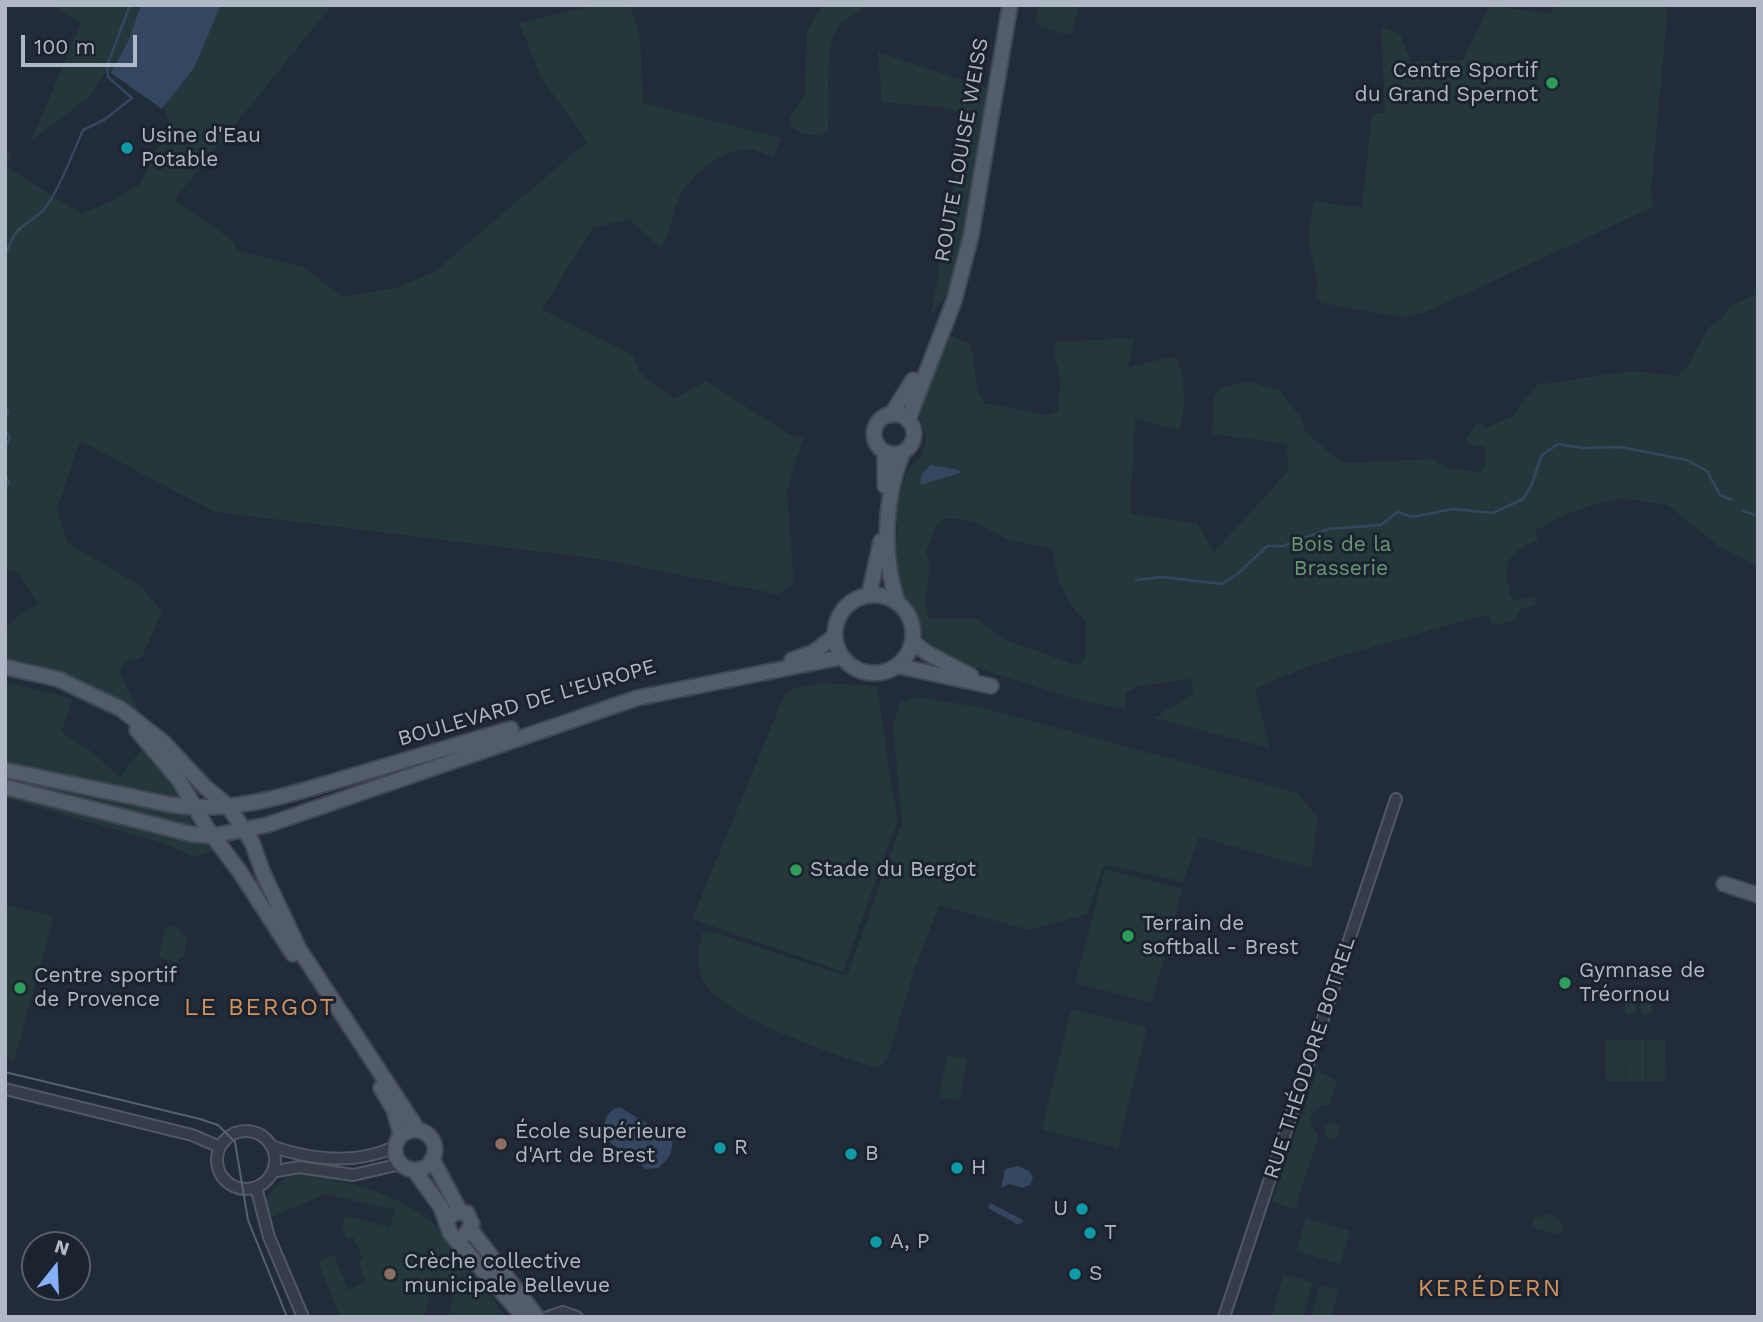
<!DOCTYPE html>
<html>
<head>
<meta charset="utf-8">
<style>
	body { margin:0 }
	#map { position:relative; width:1763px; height:1322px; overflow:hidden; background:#222b39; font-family:"Work Sans",sans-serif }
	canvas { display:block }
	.frame { position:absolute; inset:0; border:7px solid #b0b8c6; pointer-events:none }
	.north { position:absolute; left:21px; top:1231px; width:70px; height:70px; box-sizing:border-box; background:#1b232e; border:2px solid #575f6b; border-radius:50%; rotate:18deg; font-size:19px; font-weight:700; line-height:28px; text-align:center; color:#b0b8c6 }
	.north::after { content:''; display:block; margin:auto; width:24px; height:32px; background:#85aff6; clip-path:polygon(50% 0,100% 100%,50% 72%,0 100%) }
	.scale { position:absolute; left:21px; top:35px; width:116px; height:32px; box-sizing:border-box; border:4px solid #b0b8c6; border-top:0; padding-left:9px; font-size:21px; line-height:24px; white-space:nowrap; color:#b0b8c6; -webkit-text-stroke:5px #1b232e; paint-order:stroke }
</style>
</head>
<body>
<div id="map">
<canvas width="1763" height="1322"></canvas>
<div class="frame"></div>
<div class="north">N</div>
<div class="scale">100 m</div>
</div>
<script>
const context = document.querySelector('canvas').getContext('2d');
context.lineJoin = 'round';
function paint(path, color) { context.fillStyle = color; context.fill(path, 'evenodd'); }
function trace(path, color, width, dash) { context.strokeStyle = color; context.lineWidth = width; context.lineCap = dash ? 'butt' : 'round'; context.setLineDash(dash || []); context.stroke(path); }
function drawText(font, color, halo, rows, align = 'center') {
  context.font = font + ' "Work Sans",sans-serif'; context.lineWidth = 6; context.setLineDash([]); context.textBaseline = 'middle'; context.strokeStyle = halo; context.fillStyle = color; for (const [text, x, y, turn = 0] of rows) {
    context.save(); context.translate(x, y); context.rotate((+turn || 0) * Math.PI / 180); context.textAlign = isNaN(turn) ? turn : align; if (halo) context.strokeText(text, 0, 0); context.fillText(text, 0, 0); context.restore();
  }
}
const green = new Path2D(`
	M51 5H141L128 41 111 73 106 72 90 96 31 141 81 23Z
	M221 5H332L174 200 231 239 239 251 304 267 342 297 395 288 434 272 587 142 541 77 519 23 596 5H630L640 37 643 103 781 138 774 158C766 155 755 149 748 149 718 151 684 179 675 208 671 223 669 234 661 248L628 219 593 228 542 309 633 355 640 373 674 399 706 381 790 435 803 438 787 491 794 585 777 594 600 559 215 512 80 441 57 509 68 543 139 585 162 611 142 657 125 662 119 672 141 716 81 680 52 670 5 660V628L15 618 38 604 18 571 5 570V148L13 154 6 167 81 213 110 202 140 184 169 123 164 107 194 68Z
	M823 5H867C859 14 853 14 845 20 820 37 832 103 828 131L821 136 801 133 790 126V116L805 95 807 30Z
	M1037 5H1079L1072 32 1068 35 1040 27 1036 22Z
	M1490 5 1551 14 1554 5H1668L1651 191 1653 207 1424 313 1404 317 1321 303 1316 298 1317 279 1308 238 1314 201 1362 208 1372 114 1385 113 1381 26 1400 34 1411 62 1463 60Z
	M878 52 992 90 955 282 931 316 964 125 959 113 947 108 882 102Z
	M1758 293V566L1718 546 1668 505 1634 500 1621 499 1600 503 1565 515 1535 531 1538 540C1505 553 1503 565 1511 598L1517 601 1535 596 1536 605 1521 609 1514 621 1493 625 1489 615C1460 620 1433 630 1405 638 1353 652 1303 666 1255 689L1270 748 1154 718 1194 693 1191 679 1139 686 1126 693 1125 710 1072 698 968 665 935 648 920 634 918 618 897 591V502L907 470 923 454 926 436 917 409 943 337 950 335 970 344C977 364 972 383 984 403L1048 415 1058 411C1057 400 1062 385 1060 376 1059 363 1052 357 1055 342L1134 338 1128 368 1169 357 1177 359C1186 384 1186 405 1179 430L1135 419 1130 514 1197 523 1214 552 1288 471 1287 444 1212 434 1214 395 1220 388 1248 381 1280 391 1302 419 1305 432 1343 463 1433 459 1447 468 1480 472 1486 464 1485 447 1468 444 1467 437 1478 422 1485 428 1513 416 1536 385 1632 371 1678 376 1686 369 1708 328 1721 319 1731 306ZM928 466 959 470 960 474 920 485ZM945 518 973 521 1009 540 1053 549C1057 580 1063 599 1086 622V654L1082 663 1076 665 1003 639 978 619 929 618C918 596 936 575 926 552L935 527Z
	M5 682 73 699 61 732 92 752 120 777 144 746 167 778 195 828 216 849 194 857 162 843 5 798Z
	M822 683 877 686 897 821 843 972 692 919 784 696 793 688Z
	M917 697 980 707 1298 793 1318 817 1311 868 1199 837 1183 882 1113 866 1103 867 1087 914 1029 930 939 905 915 968 888 1057 879 1068C839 1057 730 1019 707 986 696 970 697 952 702 934L708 931 847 976 902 823 893 726 900 703Z
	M1105 869 1182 889 1152 1003 1075 983Z
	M5 905 54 916 14 1061 5 1059Z
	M169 926 180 929 181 935 187 937 184 957H179L177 963 159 957 165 928Z
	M1625 991H1636V1013H1625Z
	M1641 992H1652V1014H1641Z
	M1071 1009 1147 1027 1118 1148 1042 1130Z
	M1605 1040H1645V1081H1626L1625 1054V1081H1606Z
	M1646 1040H1665L1666 1081H1646Z
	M947 1055 967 1059 959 1101 939 1097Z
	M1317 1071 1337 1081 1330 1105 1321 1106 1310 1116 1312 1127 1319 1136 1295 1209 1272 1201Z
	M1324 1131a8 8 0 1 1 16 0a8 8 0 1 1-16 0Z
	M296 1173C339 1179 389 1190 424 1216 457 1241 481 1284 506 1317H448L454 1291 432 1286 424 1317H340L318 1262 334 1254 348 1290 366 1283 358 1262 363 1259 353 1237 347 1239 342 1229 345 1216 390 1227 395 1210 325 1194 270 1218 264 1199 287 1177Z
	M1551 1214 1565 1227 1559 1235 1531 1227 1534 1218Z
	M1306 1218 1350 1231 1340 1264 1296 1251Z
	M1284 1274 1313 1282 1303 1317H1271Z
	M1320 1285 1339 1290 1332 1317H1311Z`);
const water = new Path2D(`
	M141 5H221L194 68 162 109 111 73 128 41Z
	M930 465 959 470 961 473 920 485 922 474Z
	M619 1107 672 1138C674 1152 668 1160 658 1168L646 1169 607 1140C601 1127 604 1112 619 1107Z
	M1018 1166 1029 1171 1033 1178 1030 1185 1023 1188 1009 1184 1001 1188 1005 1169Z
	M990 1203 1023 1220 1022 1223 1017 1224 988 1208Z`);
const stream = new Path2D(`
	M5 257C17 217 30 229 48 204 63 181 72 155 83 130L104 120 132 98 108 77 107 66 130 5
	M5 405 8 411 5 418
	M5 430 10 438 5 448
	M5 474 9 483 5 489
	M1743 511 1758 516
	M1136 580 1162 577 1222 584 1239 573 1267 546H1283L1328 529 1381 525 1397 512 1412 517 1453 509 1493 513 1523 499 1531 486 1542 455 1558 444 1583 448 1620 447 1687 460 1707 471 1720 495 1731 500`);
const minor = new Path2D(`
	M5 1089 192 1135 220 1147
	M217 1160a29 29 0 1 1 58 0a29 29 0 1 1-58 0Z
	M271 1146C311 1160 356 1165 394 1147
	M272 1172 299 1167 353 1175 401 1164
	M256 1187 269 1237 303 1317
	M548 1317 563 1312 577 1317
	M1224 1317 1396 799`);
const major = new Path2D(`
	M874 434a20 20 0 1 1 40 0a20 20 0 1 1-40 0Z
	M891 415 913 380
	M908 420 954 301 971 236 1010 5
	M885 486V452
	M835 634a39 39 0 1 1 78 0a39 39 0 1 1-78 0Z
	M869 595 881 541
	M897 601C882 555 884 497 903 452
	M913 642 927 653 971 676
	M792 660 814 652 835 636
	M898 666 991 686
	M5 667 58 679 121 709 163 742 205 787 228 806 252 842 263 873 299 949 418 1130
	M137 730 179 780 207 828 240 872 293 954
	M5 770 172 805C237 814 294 793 356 775 407 760 459 744 511 729
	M5 787 191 834 212 836 267 825 637 698 842 657
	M1724 884 1758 895
	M381 1088 394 1110 401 1135
	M395 1150a20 20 0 1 1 40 0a20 20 0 1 1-40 0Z
	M432 1159 460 1211
	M414 1170 441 1207 450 1233 524 1317
	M447 1220 455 1212 467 1213 472 1224 465 1235
	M471 1230 537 1317`);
const tram = new Path2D(`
	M5 1072 200 1119 218 1125 235 1142 248 1220 287 1317`);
const markers = [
	[1552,83,7,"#2e9e5b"],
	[127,148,7,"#0f9aa8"],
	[796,870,7,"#2e9e5b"],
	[1128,936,7,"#2e9e5b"],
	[1565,983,7,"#2e9e5b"],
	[20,988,7,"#2e9e5b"],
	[501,1144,7,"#8d6e63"],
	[720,1148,7,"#0f9aa8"],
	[851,1154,7,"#0f9aa8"],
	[957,1168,7,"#0f9aa8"],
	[1082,1209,7,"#0f9aa8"],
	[1090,1233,7,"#0f9aa8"],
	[876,1242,7,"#0f9aa8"],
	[390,1274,7,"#8d6e63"],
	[1075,1274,7,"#0f9aa8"]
];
const poiNames = [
	["Centre Sportif",1538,71,"right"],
	["du Grand Spernot",1538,95,"right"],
	["Usine d'Eau",141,136],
	["Potable",141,160],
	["Stade du Bergot",810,870],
	["Terrain de",1142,924],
	["softball - Brest",1142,948],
	["Gymnase de",1579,971],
	["Tréornou",1579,995],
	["Centre sportif",34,976],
	["de Provence",34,1000],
	["École supérieure",515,1132],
	["d'Art de Brest",515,1156],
	["R",734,1148],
	["B",865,1154],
	["H",971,1168],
	["U",1068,1209,"right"],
	["T",1104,1233],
	["A, P",890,1242],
	["Crèche collective",404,1262],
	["municipale Bellevue",404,1286],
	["S",1089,1274]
];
const streetNames = [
	["ROUTE LOUISE WEISS",962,150,-80],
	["BOULEVARD DE L'EUROPE",527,703,-16],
	["RUE THÉODORE BOTREL",1310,1058,-72]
];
const parkNames = [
	["Bois de la",1341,545],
	["Brasserie",1341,569]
];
const quarterNames = [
	["LE BERGOT",260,1008],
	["KERÉDERN",1490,1289]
];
paint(green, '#24373a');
paint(water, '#354760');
trace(stream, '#354760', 2.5);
trace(minor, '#505864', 14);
trace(major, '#3f4753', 18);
trace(minor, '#353d4a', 10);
trace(major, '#535c6a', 14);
trace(tram, '#576171', 2);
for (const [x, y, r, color] of markers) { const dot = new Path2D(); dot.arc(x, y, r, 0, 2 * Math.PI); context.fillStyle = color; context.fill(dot); trace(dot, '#1b232e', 2.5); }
drawText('21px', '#b0b8c6', '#1b232e', poiNames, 'left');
drawText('21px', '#b0b8c6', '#1b232e', streetNames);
drawText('21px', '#689673', '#1b232e', parkNames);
context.letterSpacing = '2px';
drawText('24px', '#d2925f', '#1b232e', quarterNames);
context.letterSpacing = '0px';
</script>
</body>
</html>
